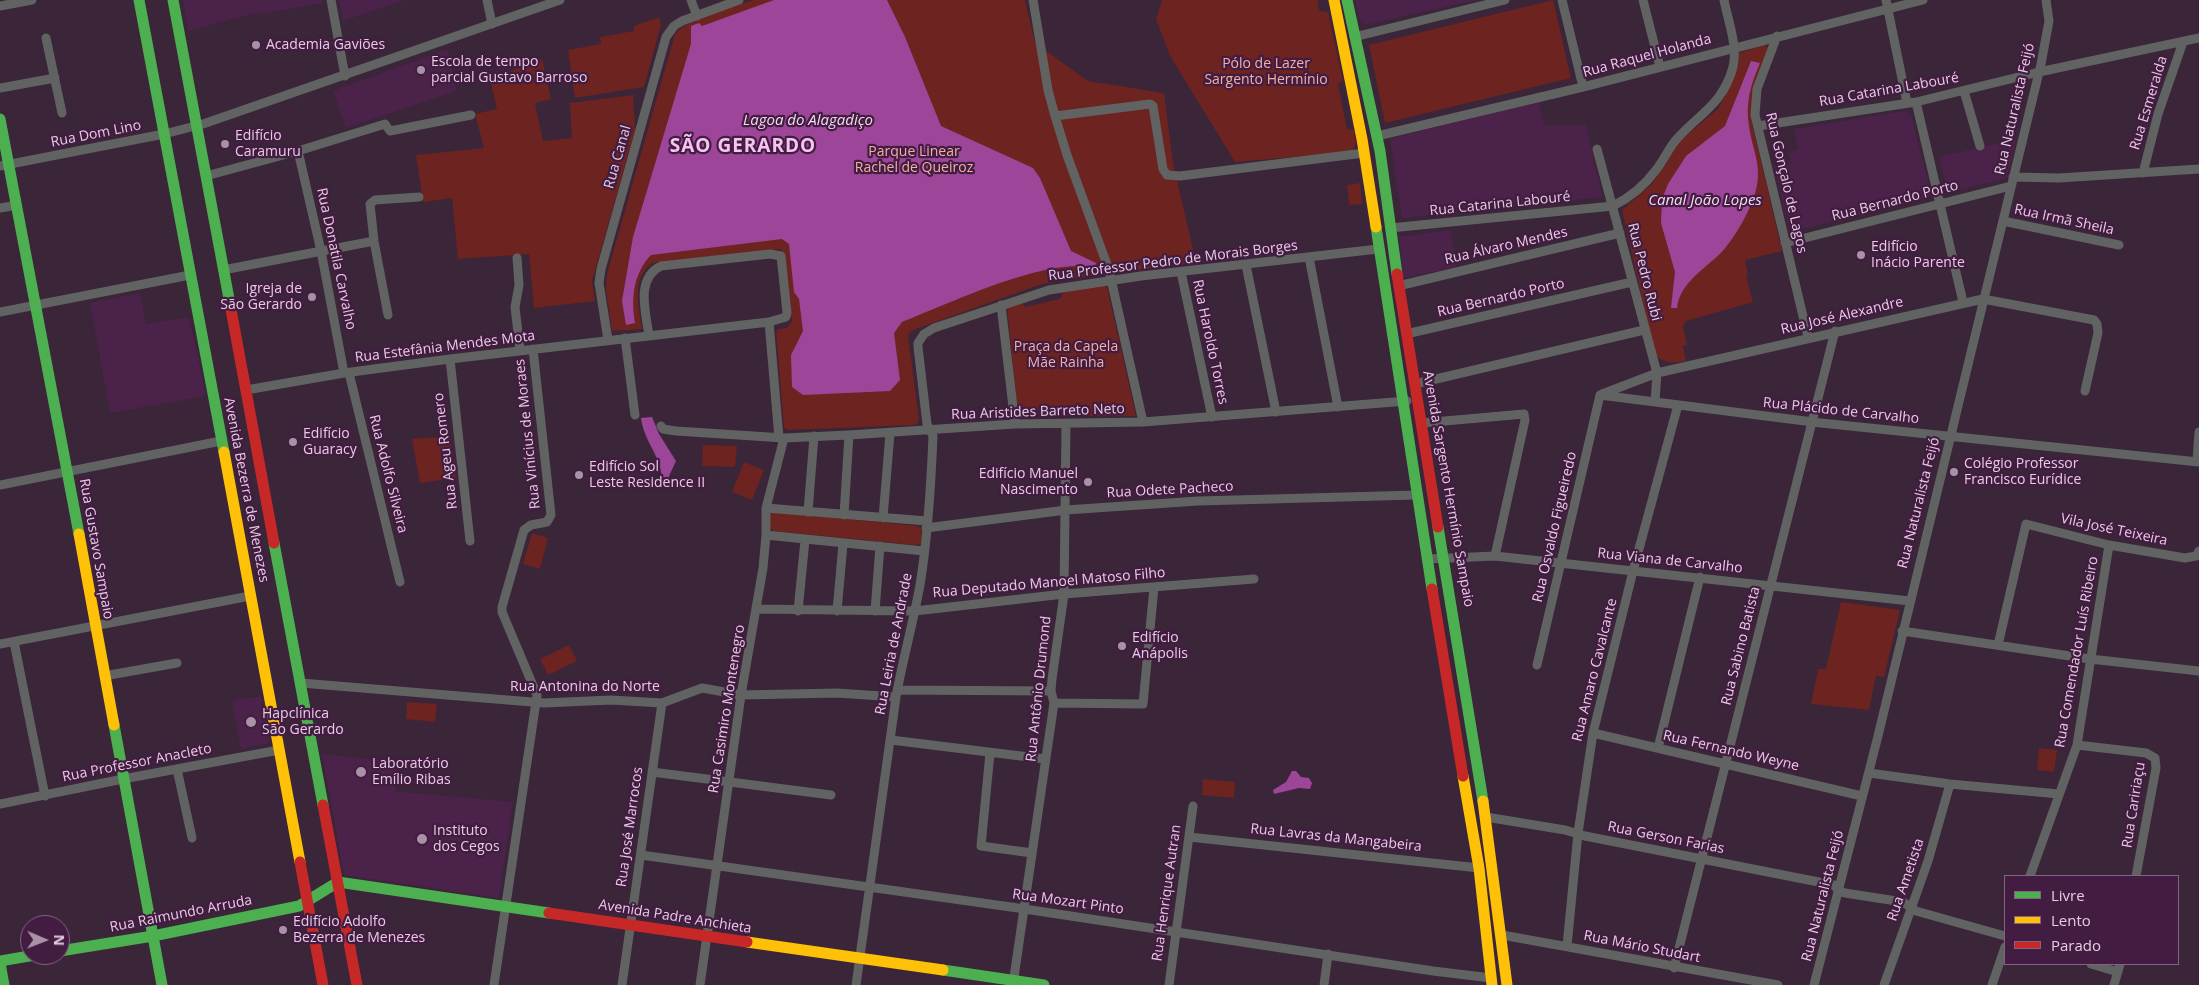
<!DOCTYPE html>
<html>
<head>
<meta charset="utf-8">
<style>
	body { margin:0 }
	#map { position:relative; width:2199px; height:985px; overflow:hidden; background:#3a2539; font-family:"Open Sans",sans-serif }
	canvas { display:block }
	.legend { position:absolute; left:2004px; top:875px; width:175px; height:90px; box-sizing:border-box; background:#431c41; border:1px solid #846282; margin:0; padding:6px 9px; list-style:none; font-size:15px; color:#e5cce3 }
	.legend li { display:flex; align-items:center; gap:10px; height:25px }
	.legend b { width:25px; border:1px solid #846282 }
	.north { position:absolute; left:20px; top:915px; width:50px; height:50px; box-sizing:border-box; background:#431c41; border:1px solid #846282; border-radius:50%; rotate:91deg; font-size:14px; font-weight:700; line-height:20px; text-align:center; color:#e5cce3 }
	.north::after { content:''; display:block; margin:auto; width:18px; height:22px; background:#a992a8; clip-path:polygon(50% 0,100% 100%,50% 72%,0 100%) }
</style>
</head>
<body>
<div id="map">
<canvas width="2199" height="985"></canvas>
<ul class="legend">
<li><b style="height:6px;background:#4caf50"></b>Livre</li>
<li><b style="height:6px;background:#ffc107"></b>Lento</li>
<li><b style="height:6px;background:#c62828"></b>Parado</li>
</ul>
<div class="north">N</div>
</div>
<script>
const context = document.querySelector('canvas').getContext('2d');
context.lineJoin = 'round';
function paint(path, color) { context.fillStyle = color; context.fill(path, 'evenodd'); }
function trace(path, color, width, dash) { context.strokeStyle = color; context.lineWidth = width; context.lineCap = dash ? 'butt' : 'round'; context.setLineDash(dash || []); context.stroke(path); }
function drawText(font, color, halo, rows, align = 'center') {
  context.font = font + ' "Open Sans",sans-serif'; context.lineWidth = 4.5; context.setLineDash([]); context.textBaseline = 'middle'; context.strokeStyle = halo; context.fillStyle = color; for (const [text, x, y, turn = 0] of rows) {
    context.save(); context.translate(x, y); context.rotate((+turn || 0) * Math.PI / 180); context.textAlign = isNaN(turn) ? turn : align; if (halo) context.strokeText(text, 0, 0); context.fillText(text, 0, 0); context.restore();
  }
}
const built = new Path2D(`
	M183 0H322L323 3 262 14 261 12 252 14 188 31Z
	M339 0H405L343 21Z
	M1355 0H1477L1365 25 1360 21Z
	M447 49 457 91 346 128 333 91Z
	M1539 102 1544 125H1586L1602 197 1402 218 1390 140 1392 138Z
	M1905 111 1911 115 1931 192 1927 198 1794 231 1789 228 1774 165 1791 162 1788 152 1798 150 1794 129Z
	M2016 139 2007 178 1951 192 1947 189 1939 157Z
	M1450 230 1457 267 1403 278 1399 237Z
	M140 293 146 324 189 317 206 394 202 397 110 413 90 303Z
	M261 696 270 743 241 749 232 701Z
	M322 754 398 762 395 791 513 802 499 898 344 875Z`);
const green = new Path2D(`
	M753 0H1025L1035 43 1088 81 1164 93 1173 163 1196 262 1055 281 1039 285 913 330 908 335 919 420 917 424 913 425 788 430 784 428 776 333 778 329 787 328 792 321 785 254 780 249 652 263C631 277 639 308 642 329L612 331 606 290 607 274 675 34C684 21 736 6 753 0Z
	M1162 0H1318L1319 11 1328 12 1343 81 1338 84 1347 129 1354 130 1356 143 1352 152 1235 162 1170 56 1156 19Z
	M1553 0 1571 78 1385 123 1369 45Z
	M659 17 661 25 644 87 575 98 568 50 601 44 600 37 634 31V26Z
	M1764 45 1769 48 1752 109V123L1782 251 1745 260 1748 275 1746 276 1753 302 1686 321 1683 327 1687 345 1683 346 1686 361C1674 363 1663 364 1655 354L1622 210 1652 184 1681 140 1718 109 1729 89 1739 64V53Z
	M542 59 551 99 535 103 543 141 572 138 570 103 633 95 635 130 592 281 595 301 534 308 529 254 458 259 452 198 423 202 416 155 484 148 475 114 497 109 490 79Z
	M1360 183 1362 204 1349 205 1347 185Z
	M1102 284 1107 287 1136 416H1060L1054 410 1031 411 1026 418H1022L1018 413 1007 307 1022 303 1025 307 1060 299 1064 291Z
	M450 436 456 478 420 483 412 439Z
	M703 445 737 446 735 467 702 466Z
	M744 462 764 470 752 500 732 492Z
	M775 512 918 526 922 530 921 543 916 545 774 531 769 527 770 514Z
	M532 533 548 538 540 569 523 564Z
	M1841 602 1900 610 1884 677 1876 676 1869 710 1811 704 1818 669H1826Z
	M569 645 577 661 548 675 540 659Z
	M407 702 437 704 435 722 406 719Z
	M2039 748 2057 750 2054 772 2037 770Z
	M1203 779 1235 782 1234 798 1202 795Z`);
const water = new Path2D(`
	M774 0H887L905 37 941 126 1033 168 1040 178 1071 251 1096 263 1095 269C1052 254 946 305 902 322L894 333 900 380 890 391 803 395 792 387 791 355 803 331 799 299 794 292 789 244 782 239 651 255C633 274 631 298 635 323L626 325 622 301 633 237 691 44V26L699 23 702 26Z
	M1751 61 1760 63C1751 84 1745 103 1749 126 1753 154 1764 167 1754 197 1748 214 1737 233 1726 247 1710 267 1680 280 1677 308H1671L1675 272 1661 223 1662 199 1668 184 1686 156 1725 126Z
	M652 417 659 434 676 461 669 476V485L663 484C662 477 661 469 658 461 652 446 643 435 641 418Z
	M1292 771H1296L1301 777 1309 778 1312 783 1310 789 1299 788 1274 794 1273 790 1286 782Z`);
const street = new Path2D(`
	M331 0 345 76
	M487 0 492 24
	M691 0 697 16
	M1033 0 1048 90 1055 116 1067 155 1109 270 1143 422
	M1562 0 1583 87
	M1643 0 1660 67
	M1886 0 1907 103
	M0 6 32 0
	M1777 36 1757 89 1755 115 1808 337
	M1354 37 1505 0
	M46 38 62 113
	M0 88 55 78
	M1964 91 1980 146
	M1916 102 1963 302
	M1055 116 1150 104 1153 106 1163 169 1167 175 1180 176 1364 153
	M1758 126 1916 102 2039 72 2199 38
	M1377 136 1583 87 1923 0
	M1597 149 1657 373 1655 402
	M298 151 321 251 344 373
	M0 166 164 134 203 124 560 0
	M2143 173 2158 114 2183 42
	M206 176 298 151 385 124 390 131 471 115
	M2013 177 2059 178 2199 169
	M0 208 17 205
	M2003 221 2119 245
	M1390 228 1613 206C1629 198 1645 185 1656 170 1663 161 1668 150 1675 141 1697 115 1723 105 1733 67 1738 46 1728 21 1724 0
	M1785 243 2011 186
	M1309 257 1338 407
	M517 258 519 285 515 307 520 350
	M1246 265 1276 412
	M223 270 374 241
	M1181 272 1212 417
	M1398 286 1620 233
	M1001 305 1015 424
	M0 312 190 275
	M388 315 374 241 370 204 375 200 419 197
	M769 322 779 438
	M1406 334 1632 282
	M625 338 635 415
	M608 340 599 283 601 269 666 37 674 26 682 21 739 0
	M450 359 470 541
	M349 373 400 582
	M1415 384 1644 330
	M246 390 344 373 450 359 769 322 786 317 787 313 781 256 770 254 661 266C635 278 646 313 649 336
	M1602 394 1657 373 1983 299 2094 320 2097 324 2098 333 2085 391
	M1600 395 1821 423 2199 462
	M1422 423 1524 414 1525 420 1495 556
	M661 426 663 429 676 431 784 438 849 435 1015 424 1143 422 1407 401
	M2197 461 2199 432
	M0 485 221 441
	M766 508 927 521
	M808 512 814 436
	M844 515 849 435
	M883 518 890 433
	M926 528 1066 510 1198 501 1417 495
	M766 535 924 551
	M1427 559 1495 556 1910 601
	M757 609 915 611 1064 594 1254 579
	M798 611 805 540
	M837 611 843 544
	M875 611 880 546
	M1902 631 2090 659 2199 671
	M14 642 45 796
	M0 644 250 596
	M1998 645 2026 524 2109 545 2185 558 2196 556 2199 551
	M1537 665 1600 395
	M104 676 177 663
	M301 683 544 703 611 700 662 703 702 688 741 695 837 693 896 697
	M898 690 1051 691
	M1054 703 1143 704 1154 587
	M1593 733 1862 796
	M891 740 1045 759
	M2077 745 2146 753 2155 758 2156 768 2136 876
	M1658 748 1700 577
	M990 753 981 846 1032 853
	M177 769 192 838
	M652 772 831 795
	M1869 773 1950 784 2059 794
	M0 804 123 779 279 750
	M1486 817 1565 830 1585 836 1834 885 1839 891 1845 893 1903 902 1916 911 2005 936
	M1189 837 1479 868
	M641 855 1018 908 1433 971 1491 978
	M2030 876 2077 745 2109 545
	M1502 935 1778 985
	M1567 946 1578 833 1593 733 1633 571 1678 405
	M2091 964 2118 972
	M1674 968 1835 331
	M1013 984 1054 703 1051 691 1052 679 1064 594 1066 424
	M494 985 537 695 502 612V607L524 530 531 525 547 522 551 515 533 349
	M622 985 662 703
	M700 985 741 695 763 568 766 535V508L784 438
	M856 985 896 697C903 659 913 623 920 585 928 536 931 485 933 436L927 424 918 347V343L924 334 934 328 1049 290 1141 276 1378 249
	M1169 985 1193 806
	M1324 985 1328 954
	M1814 985 1877 740 2041 64 2049 21 2046 0
	M1884 985 1928 861 1950 784
	M1992 985 2005 947
	M2114 985 2120 964`);
const fast = new Path2D(`
	M139 0 224 452
	M173 0 230 304
	M1347 0 1380 151 1397 274
	M0 119 79 534
	M1376 227 1432 589
	M1438 527 1483 801
	M274 543 323 805
	M114 725 162 985
	M60 951 153 936 299 906 338 882 549 913
	M0 961 35 955
	M0 963 4 985
	M943 970 1044 985`);
const slow = new Path2D(`
	M1334 0 1362 139 1376 227
	M224 452 300 862
	M79 534 114 725
	M1463 776 1479 868 1492 985
	M1483 801 1507 985
	M747 942 943 970`);
const jam = new Path2D(`
	M1397 274 1438 527
	M230 304 274 543
	M1432 589 1463 776
	M323 805 357 985
	M300 862 323 985
	M549 913 747 942`);
const markers = [
	[256,45,5,"#a992a8"],
	[421,70,5,"#a992a8"],
	[225,144,5,"#a992a8"],
	[1861,255,5,"#a992a8"],
	[312,297,5,"#a992a8"],
	[293,442,5,"#a992a8"],
	[1954,472,5,"#a992a8"],
	[579,475,5,"#a992a8"],
	[1088,482,5,"#a992a8"],
	[1122,646,5,"#a992a8"],
	[251,722,6,"#a992a8"],
	[361,772,6,"#a992a8"],
	[422,839,6,"#a992a8"],
	[283,930,5,"#a992a8"]
];
const poiNames = [
	["Academia Gaviões",266,45],
	["Escola de tempo",431,62],
	["parcial Gustavo Barroso",431,78],
	["Edifício",235,136],
	["Caramuru",235,152],
	["Edifício",1871,247],
	["Inácio Parente",1871,263],
	["Igreja de",302,289,"right"],
	["São Gerardo",302,305,"right"],
	["Edifício",303,434],
	["Guaracy",303,450],
	["Colégio Professor",1964,464],
	["Francisco Eurídice",1964,480],
	["Edifício Sol",589,467],
	["Leste Residence II",589,483],
	["Edifício Manuel",1078,474,"right"],
	["Nascimento",1078,490,"right"],
	["Edifício",1132,638],
	["Anápolis",1132,654],
	["Hapclínica",262,714],
	["São Gerardo",262,730],
	["Laboratório",372,764],
	["Emílio Ribas",372,780],
	["Instituto",433,831],
	["dos Cegos",433,847],
	["Edifício Adolfo",293,922],
	["Bezerra de Menezes",293,938]
];
const streetNames = [
	["Rua Raquel Holanda",1647,56,-15],
	["Rua Catarina Labouré",1889,90,-10],
	["Rua Esmeralda",2149,103,-73],
	["Rua Naturalista Feijó",2015,109,-77],
	["Rua Dom Lino",96,134,-11],
	["Rua Canal",618,157,-74],
	["Rua Gonçalo de Lagos",1786,183,77],
	["Rua Bernardo Porto",1895,201,-14],
	["Rua Catarina Labouré",1500,204,-6],
	["Rua Irmã Sheila",2064,220,12],
	["Rua Álvaro Mendes",1506,246,-13],
	["Rua Donatila Carvalho",336,259,78],
	["Rua Professor Pedro de Morais Borges",1173,261,-7],
	["Rua Pedro Rubi",1644,272,76],
	["Rua Bernardo Porto",1501,298,-13],
	["Rua José Alexandre",1842,316,-13],
	["Rua Haroldo Torres",1210,342,78],
	["Rua Estefânia Mendes Mota",445,347,-7],
	["Rua Plácido de Carvalho",1841,411,6],
	["Rua Aristides Barreto Neto",1038,412,-2],
	["Rua Vinícius de Moraes",528,434,-96],
	["Rua Ageu Romero",446,451,-97],
	["Rua Adolfo Silveira",388,474,76],
	["Avenida Sargento Hermínio Sampaio",1448,489,80],
	["Avenida Bezerra de Menezes",246,490,79],
	["Rua Odete Pacheco",1170,490,-3],
	["Rua Naturalista Feijó",1919,503,-76],
	["Rua Osvaldo Figueiredo",1555,527,-77],
	["Vila José Teixeira",2114,530,12],
	["Rua Gustavo Sampaio",96,549,80],
	["Rua Viana de Carvalho",1670,561,6],
	["Rua Deputado Manoel Matoso Filho",1049,583,-5],
	["Rua Leiria de Andrade",894,644,-79],
	["Rua Sabino Batista",1741,646,-76],
	["Rua Comendador Luís Ribeiro",2077,652,-80],
	["Rua Amaro Cavalcante",1595,670,-76],
	["Rua Antonina do Norte",585,687],
	["Rua Antônio Drumond",1039,689,-84],
	["Rua Casimiro Montenegro",727,709,-81],
	["Rua Fernando Weyne",1731,751,13],
	["Rua Professor Anacleto",137,763,-11],
	["Rua Caririaçu",2134,805,-81],
	["Rua José Marrocos",630,827,-82],
	["Rua Lavras da Mangabeira",1336,838,6],
	["Rua Gerson Farias",1666,838,11],
	["Rua Ametista",1906,880,-71],
	["Rua Henrique Autran",1167,893,-82],
	["Rua Naturalista Feijó",1823,896,-76],
	["Rua Mozart Pinto",1068,902,8],
	["Rua Raimundo Arruda",181,914,-11],
	["Avenida Padre Anchieta",675,917,9],
	["Rua Mário Studart",1642,947,11]
];
const parkNames = [
	["Pólo de Lazer",1266,64],
	["Sargento Hermínio",1266,80],
	["Parque Linear",914,152],
	["Rachel de Queiroz",914,168],
	["Praça da Capela",1066,347],
	["Mãe Rainha",1066,363]
];
const waterNames = [
	["Lagoa do Alagadiço",808,121],
	["Canal João Lopes",1705,201]
];
const districtNames = [
	["SÃO GERARDO",743,147]
];
paint(built, '#4b2249');
paint(green, '#6d231f');
paint(water, '#9d4699');
trace(street, '#606361', 9);
trace(fast, '#4caf50', 11);
trace(slow, '#ffc107', 11);
trace(jam, '#c62828', 11);
for (const [x, y, r, color] of markers) { const dot = new Path2D(); dot.arc(x, y, r, 0, 2 * Math.PI); context.fillStyle = color; context.fill(dot); trace(dot, '#431c41', 2); }
drawText('14px', '#e5cce3', '#431c41', poiNames, 'left');
drawText('14px', '#e5cce3', '#431c41', streetNames);
drawText('14px', '#f1b0a5', '#431c41', parkNames);
drawText('italic 15px', '#f2daef', '#431c41', waterNames);
context.letterSpacing = '1px';
drawText('bold 19px', '#f6c4f1', '#431c41', districtNames);
context.letterSpacing = '0px';
</script>
</body>
</html>
